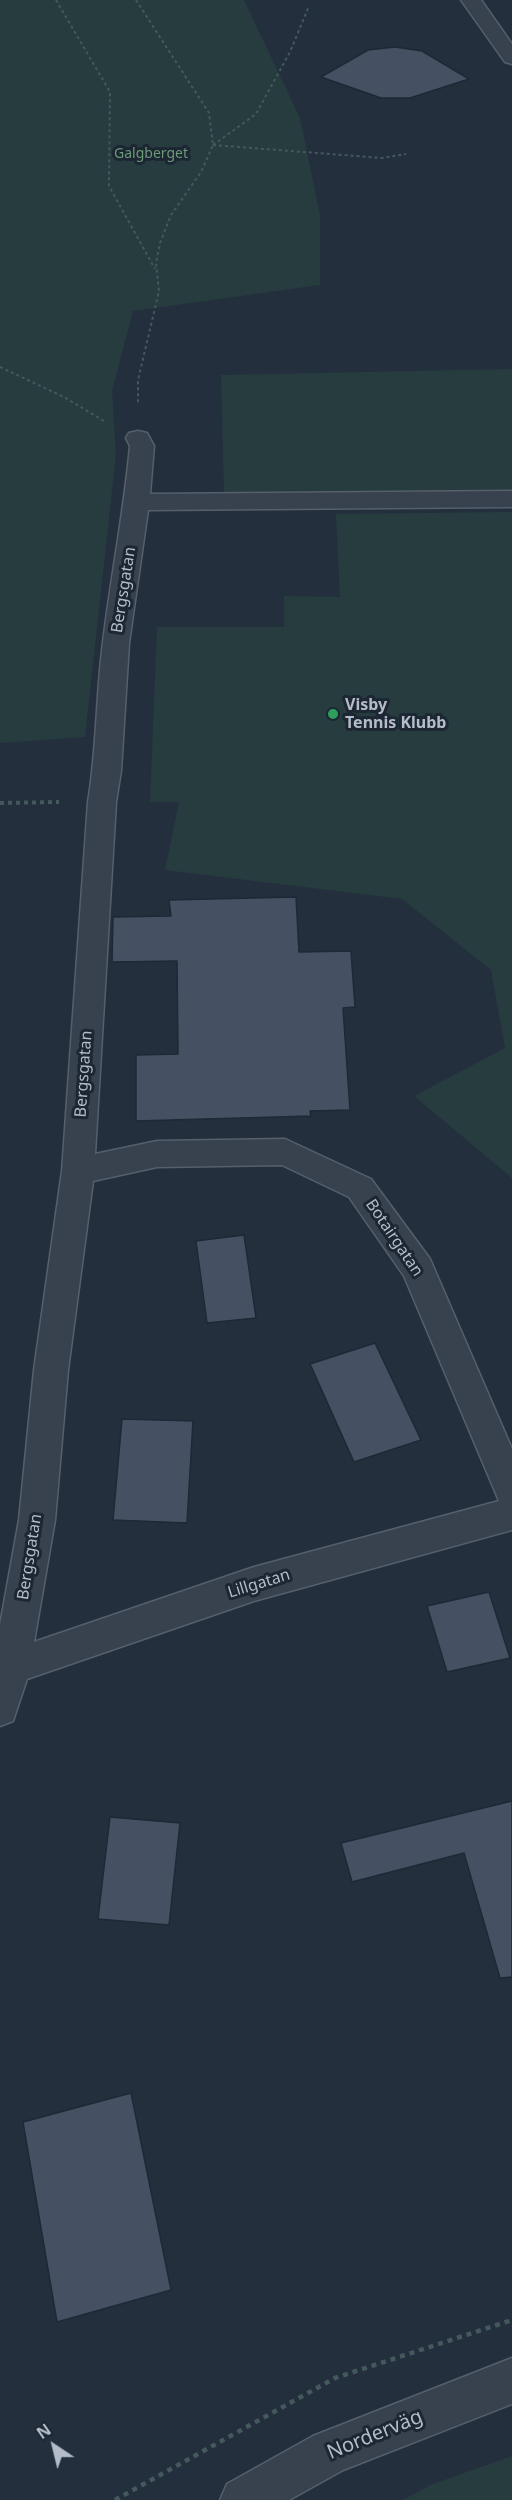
<!DOCTYPE html>
<html>
<head>
<meta charset="utf-8">
<style>
	body { margin:0 }
	#map { position:relative; width:512px; height:2500px; overflow:hidden; background:#242f3e; font-family:"Noto Sans",sans-serif }
	canvas { display:block }
	.north { position:absolute; left:24px; top:2416px; width:60px; height:60px; -webkit-text-stroke:4px #1d2633; paint-order:stroke; rotate:325deg; font-size:16px; font-weight:700; line-height:24px; text-align:center; color:#b4bcc9 }
	.north::after { content:''; display:block; margin:auto; width:21px; height:27px; background:#b4bcc9; clip-path:polygon(50% 0,100% 100%,50% 72%,0 100%) }
</style>
</head>
<body>
<div id="map">
<canvas width="512" height="2500"></canvas>
<div class="north">N</div>
</div>
<script>
const context = document.querySelector('canvas').getContext('2d');
context.lineJoin = 'round';
function paint(path, color) { context.fillStyle = color; context.fill(path, 'evenodd'); }
function trace(path, color, width, dash) { context.strokeStyle = color; context.lineWidth = width; context.lineCap = dash ? 'butt' : 'round'; context.setLineDash(dash || []); context.stroke(path); }
function drawText(font, color, halo, rows, align = 'center') {
  context.font = font + ' "Noto Sans",sans-serif'; context.lineWidth = 6; context.setLineDash([]); context.textBaseline = 'middle'; context.strokeStyle = halo; context.fillStyle = color; for (const [text, x, y, turn = 0] of rows) {
    context.save(); context.translate(x, y); context.rotate((+turn || 0) * Math.PI / 180); context.textAlign = isNaN(turn) ? turn : align; if (halo) context.strokeText(text, 0, 0); context.fillText(text, 0, 0); context.restore();
  }
}
const green = new Path2D(`
	M0 0H244L300 118 320 215V285L133 311 112 391 116 454 85 737 0 743Z
	M512 369V491L224 494 221 375Z
	M512 512V1178L414 1096 505 1048 491 970 402 899 165 870 179 802H150L157 627H284V596L340 597 336 514Z
	M512 2456V2500H402L433 2484Z`);
const building = new Path2D(`
	M395 47 422 51 469 79 410 98H381L321 77 368 50Z
	M296 897 299 952 351 951 355 1007 343 1008 350 1110 310 1111 311 1116 136 1121V1055L178 1054 177 961 112 962 113 917 171 916 169 900Z
	M244 1235 256 1318 207 1323 196 1241Z
	M375 1343 421 1440 354 1462 310 1364Z
	M122 1419 193 1421 187 1523 113 1520Z
	M489 1592 510 1658 447 1672 427 1606Z
	M512 1801V1977L500 1978 464 1853 352 1882 341 1843Z
	M110 1817 180 1823 169 1925 98 1919Z
	M131 2093 171 2290 57 2322 23 2122Z`);
const pathFar2 = new Path2D(`
	M56 0 110 92 109 186 155 269
	M136 0 209 113 213 145 201 172 171 215 160 243 156 263 159 291 138 380V405
	M213 145 382 158 406 154
	M213 145 256 114 290 52 309 6
	M0 367 64 397 104 421`);
const pathFar1 = new Path2D(`
	M0 803 59 802`);
const path = new Path2D(`
	M115 2500 335 2378 512 2320`);
const minor = new Path2D(`
	M461 0H481L512 44V64L505 62Z
	M138 431 147 433 154 446 150 494 512 491V507L148 510 129 643 121 771 116 802 95 1154 157 1141 285 1139 371 1179 430 1259 512 1449V1530L254 1601 27 1679 13 1721 0 1726V1625L19 1520 34 1370 62 1171 88 802C97 749 96 695 103 642 111 576 124 512 130 446L126 438 129 433ZM282 1165 349 1197 404 1276 499 1501 254 1567 34 1642 55 1520 68 1370 93 1181 157 1167Z
	M512 2358V2404L343 2470 289 2500H220L227 2484 313 2436Z`);
const markers = [
	[333,714,6,"#2e9e5b"]
];
const farParknames = [
	["Galgberget",151,154]
];
const streetNames = [
	["Bergsgatan",124,590,-81],
	["Bergsgatan",84,1074,-86],
	["Botairgatan",394,1238,56],
	["Bergsgatan",30,1557,-81],
	["Lillgatan",259,1584,-17]
];
const poiNames = [
	["Visby",345,705],
	["Tennis Klubb",345,723]
];
const nearStreetnames = [
	["Norderväg",375,2435,-22]
];
paint(green, '#263c3f');
paint(building, '#455162');
trace(building, '#1f2835', 1.5);
trace(minor, '#565f6c', 3);
trace(pathFar2, '#44595c', 2, [3, 3]);
trace(pathFar1, '#44595c', 4, [4, 4]);
trace(path, '#44595c', 4.5, [5, 5]);
paint(minor, '#38414e');
for (const [x, y, r, color] of markers) { const dot = new Path2D(); dot.arc(x, y, r, 0, 2 * Math.PI); context.fillStyle = color; context.fill(dot); trace(dot, '#1d2633', 2); }
drawText('14px', '#6b9a76', '#1d2633', farParknames);
drawText('16px', '#b4bcc9', '#1d2633', streetNames);
drawText('bold 16px', '#b4bcc9', '#1d2633', poiNames, 'left');
drawText('20px', '#b4bcc9', '#1d2633', nearStreetnames);
</script>
</body>
</html>
